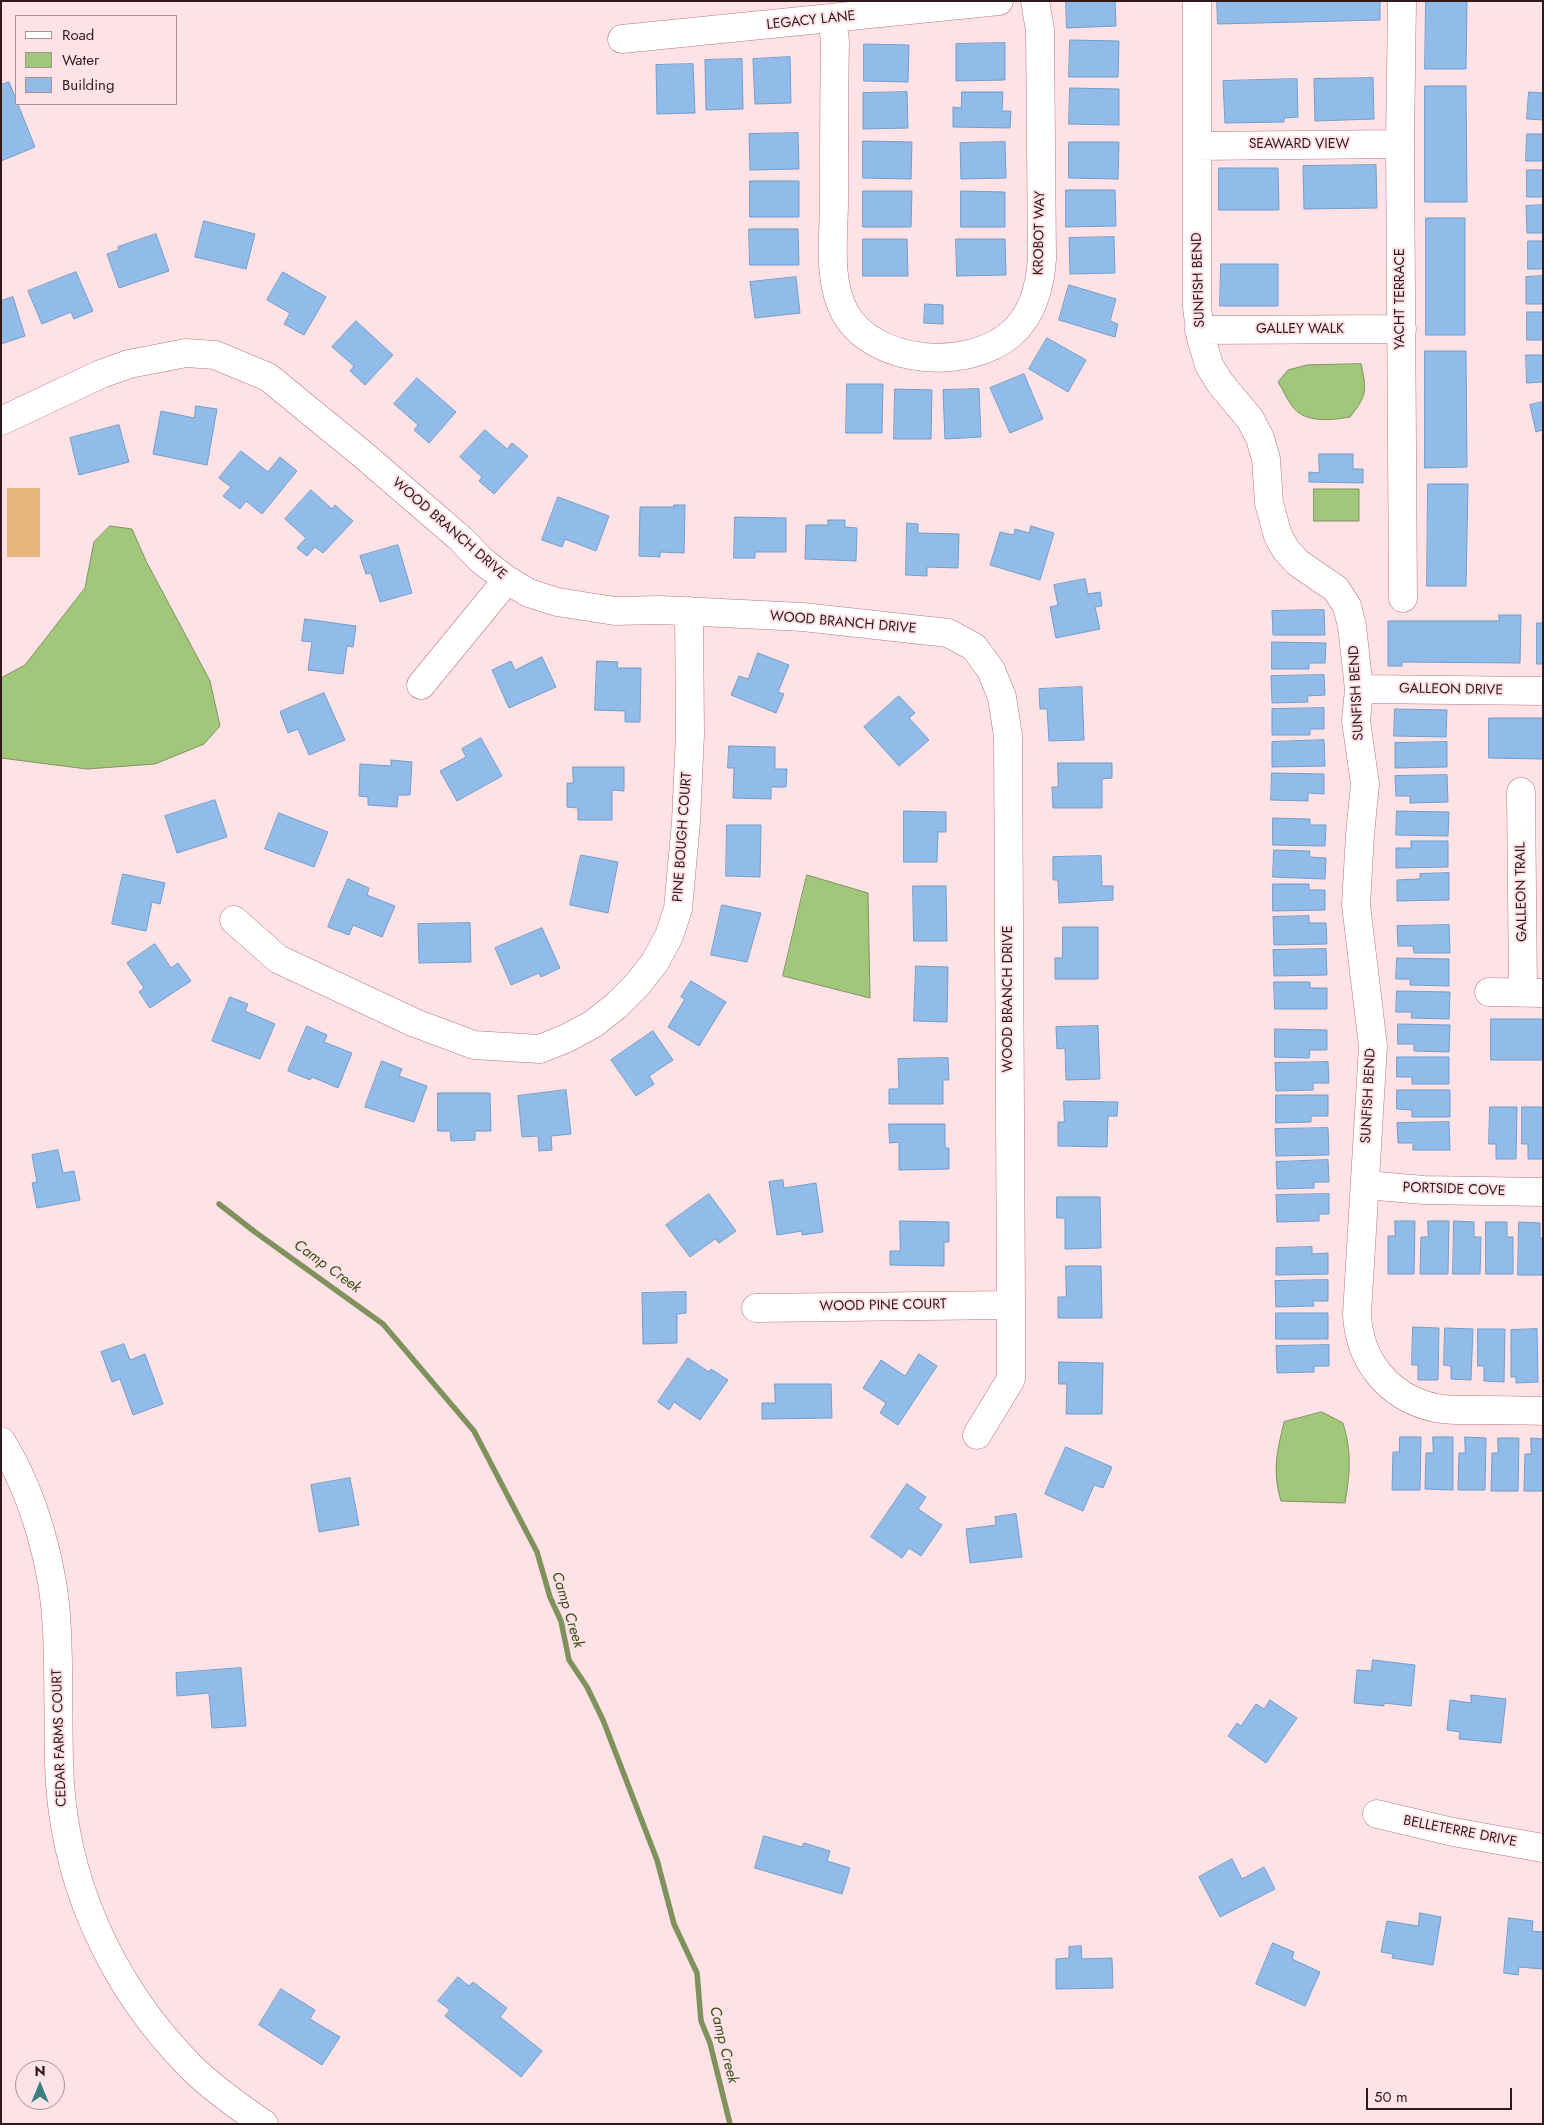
<!DOCTYPE html>
<html>
<head>
<meta charset="utf-8">
<style>
	body { margin:0 }
	#map { position:relative; width:1544px; height:2125px; overflow:hidden; background:#ffe2e5; font-family:Jost,sans-serif }
	canvas { display:block }
	.frame { position:absolute; inset:0; border:2px solid #30181b; pointer-events:none }
	.legend { position:absolute; left:15px; top:15px; width:162px; height:90px; box-sizing:border-box; background:#ffe2e5; border:1px solid #ac9194; margin:0; padding:6px 9px; list-style:none; font-size:15px; color:#30181b }
	.legend li { display:flex; align-items:center; gap:10px; height:25px }
	.legend b { width:25px; border:1px solid #ac9194 }
	.north { position:absolute; left:15px; top:2060px; width:50px; height:50px; box-sizing:border-box; background:#ffe2e5; border:1px solid #ac9194; border-radius:50%; rotate:0deg; font-size:14px; font-weight:700; line-height:20px; text-align:center; color:#30181b }
	.north::after { content:''; display:block; margin:auto; width:18px; height:22px; background:#38807c; clip-path:polygon(50% 0,100% 100%,50% 72%,0 100%) }
	.scale { position:absolute; left:1366px; top:2088px; width:146px; height:22px; box-sizing:border-box; border:2px solid #30181b; border-top:0; padding-left:6px; font-size:15px; line-height:18px; white-space:nowrap; color:#30181b; -webkit-text-stroke:4px #ffe2e5; paint-order:stroke }
</style>
</head>
<body>
<div id="map">
<canvas width="1544" height="2125"></canvas>
<div class="frame"></div>
<ul class="legend">
<li><b style="height:6px;background:#fff"></b>Road</li>
<li><b style="height:14px;background:#a1c77b"></b>Water</li>
<li><b style="height:14px;background:#91bbe9"></b>Building</li>
</ul>
<div class="north">N</div>
<div class="scale">50 m</div>
</div>
<script>
const context = document.querySelector('canvas').getContext('2d');
context.lineJoin = 'round';
function paint(path, color) { context.fillStyle = color; context.fill(path, 'evenodd'); }
function trace(path, color, width, dash) { context.strokeStyle = color; context.lineWidth = width; context.lineCap = dash ? 'butt' : 'round'; context.setLineDash(dash || []); context.stroke(path); }
function drawText(font, color, halo, rows, align = 'center') {
  context.font = font + ' Jost,sans-serif'; context.lineWidth = 4; context.setLineDash([]); context.textBaseline = 'middle'; context.strokeStyle = halo; context.fillStyle = color; for (const [text, x, y, turn = 0] of rows) {
    context.save(); context.translate(x, y); context.rotate((+turn || 0) * Math.PI / 180); context.textAlign = isNaN(turn) ? turn : align; if (halo) context.strokeText(text, 0, 0); context.fillText(text, 0, 0); context.restore();
  }
}
const green = new Path2D(`
	M7 488H40V557H7Z`);
const water = new Path2D(`
	M1361 364C1367 390 1367 396 1350 417 1332 420 1305 424 1292 406 1287 399 1283 390 1278 382L1288 370 1307 365Z
	M1314 489H1359V521H1314Z
	M110 526 132 529 146 561 210 681 220 726 204 744 155 764 87 769 1 758V678L25 665 85 588 94 542Z
	M807 875 868 893 870 998 783 976Z
	M1322 1412 1343 1423C1352 1453 1350 1473 1345 1503L1281 1501C1272 1470 1277 1453 1284 1422Z`);
const stream = new Path2D(`
	M219 1204 255 1232 383 1324 474 1431 537 1552 550 1597 561 1621 569 1660 587 1687 603 1720 657 1860 674 1924 697 1973 701 2021 710 2043 730 2124`);
const building = new Path2D(`
	M1066 1H1115L1116 26 1067 28Z
	M1217 1H1380V20L1218 24Z
	M1426 1H1467L1466 69H1425Z
	M1070 40 1119 41 1118 77H1069Z
	M1005 43V80L956 81V44Z
	M864 44 909 45 908 82 864 81Z
	M790 57 791 103 755 104 753 59Z
	M742 59 743 109 706 110 705 60Z
	M693 64 695 113 657 114 656 65Z
	M1373 78 1374 119 1315 121 1314 79Z
	M1297 79 1298 117 1284 118V122L1225 123 1223 81Z
	M9 82 35 147 1 161V85Z
	M1425 86H1466L1467 202H1425Z
	M1070 88 1119 89V125L1069 124Z
	M907 92 908 128 863 129V93Z
	M962 92H1003L1002 111H1011L1010 128 953 127V107L961 108Z
	M1529 92 1543 93V120L1527 119Z
	M798 133 799 169 750 170 749 134Z
	M1527 134H1543V161H1526Z
	M863 141 912 142 911 179 863 178Z
	M1005 142 1006 178 961 179 960 143Z
	M1069 142H1119L1118 179 1069 178Z
	M1376 165 1377 208 1304 209 1303 166Z
	M1219 168H1278L1279 210H1219Z
	M1527 170H1543V197H1527Z
	M750 181H799V217H750Z
	M1066 190H1115L1116 226 1066 227Z
	M863 191H912L911 227H863Z
	M961 191 1005 192V227H961Z
	M1543 205V233H1527L1526 206Z
	M1426 218H1465V335H1426Z
	M204 221 255 234 246 269 195 257Z
	M749 229H798L799 265H750Z
	M156 234 169 271 119 288 107 254 119 250 118 247Z
	M1114 237 1115 273 1070 274 1069 238Z
	M863 239H907L908 276H863Z
	M956 239H1005L1006 275 957 276Z
	M1528 241H1543V269H1528Z
	M1221 264H1278V306H1220Z
	M76 272 93 311 74 319 71 312 42 324 28 291Z
	M283 272 326 297 304 335 284 324 290 313 267 300Z
	M1543 276V304H1526V277Z
	M796 277 800 313 755 318 750 282Z
	M1069 285 1116 299 1110 321 1118 324 1115 337 1059 320Z
	M13 297 25 336 1 344V301Z
	M925 304 943 305V324L924 323Z
	M1527 312H1543V340H1527Z
	M356 321 393 355 365 385 350 371 354 366 332 347Z
	M1047 338 1086 360 1068 392 1029 369Z
	M1425 351H1466L1467 467 1425 468Z
	M1526 355H1543V382L1527 383Z
	M1024 374 1043 419 1010 433 990 388Z
	M417 378 456 412 429 443 414 430 418 425 394 404Z
	M847 384H883L882 433H846Z
	M895 389 932 390 931 439H894Z
	M979 389 981 437 945 439 943 390Z
	M1543 402V430L1536 432 1530 405Z
	M196 406 217 409 207 465 153 454 161 411 194 418Z
	M119 425 129 462 79 475 70 438Z
	M485 430 507 449 512 443 528 456 494 494 479 481 482 477 460 457Z
	M241 451 268 472 280 457 297 471 262 514 246 501 240 509 223 496 231 487 219 478Z
	M1319 454H1353V469H1363V483L1309 482V472L1319 473Z
	M1428 484H1468L1466 586H1427Z
	M311 490 332 509 335 505 353 521 323 553 315 547 307 556 297 548 306 538 285 519Z
	M558 497 609 516 596 551 565 539 562 547 542 540Z
	M674 505H685L684 553 660 552V557L639 556 640 507H674Z
	M735 517 786 518V552H755V558H734Z
	M828 520H845V527L857 528 856 561 805 559 806 525H828Z
	M907 523 918 524V533L959 534 958 568 927 567V576L906 575Z
	M1031 526 1054 533 1040 580 990 565 1000 532 1014 535 1015 529 1029 533Z
	M398 545 412 593 380 602 371 573 366 574 360 556Z
	M1085 579 1088 594 1100 592 1102 606 1095 607 1100 629 1056 638 1050 607 1058 605 1054 585Z
	M1324 610 1325 635H1273L1272 611Z
	M1499 615H1521L1520 663 1402 662V666H1388V621H1499Z
	M305 619 356 626 353 647 347 646 343 674 308 670 312 642 302 641Z
	M1537 623H1543V664H1537Z
	M1272 642 1326 643 1325 663H1309V669H1272Z
	M758 653 789 665 778 692 784 694 776 713 731 695 739 676 748 679Z
	M542 657 556 687 509 708 492 670 511 661 515 670Z
	M597 661 618 662 617 668H641L640 722H625V711L595 710Z
	M1324 675 1325 695 1307 696 1308 702 1272 703 1271 676Z
	M1082 687 1084 740 1049 741 1047 709H1040L1039 689Z
	M324 693 345 740 309 755 298 729 288 733 280 712Z
	M899 696 915 713 909 718 929 740 899 766 864 727Z
	M1324 708V729H1310V735H1272V709Z
	M1395 709 1447 710 1446 737 1394 736Z
	M1489 718H1543V759L1489 758Z
	M481 738 502 776 457 801 440 771 466 757 462 749Z
	M1324 740 1325 766 1272 767V742Z
	M1447 742V767L1395 768V743Z
	M729 746 775 747V769H787L786 787H771V799L733 798 734 768H728Z
	M391 760 412 762 410 795H398L397 807 368 805V797L359 796 360 764 391 766Z
	M1058 763H1112V778L1102 779V808H1053L1052 787H1058Z
	M573 767H624V791L612 790V820H578V808L567 807V783H573Z
	M1272 773 1324 774V794L1308 793V801L1271 800Z
	M1447 775 1448 802 1410 803V796H1396L1395 776Z
	M215 800 227 837 177 853 165 816Z
	M904 811 946 812V832H938L937 862H904Z
	M1397 811 1449 812 1448 836 1396 835Z
	M279 813 328 832 314 867 265 849Z
	M1273 818 1310 819V825H1326L1325 846 1273 845Z
	M727 825H761L760 877 726 876Z
	M1411 841H1448V867L1396 868V848H1411Z
	M1274 850 1310 851 1309 857 1326 858 1325 879 1273 877Z
	M581 855 618 862 608 913 570 905Z
	M1101 856 1102 886H1113V900L1059 903 1058 880H1053V857Z
	M1449 873V900L1397 901V880L1420 879V874Z
	M123 874 165 883 160 904 152 902 146 931 112 924Z
	M348 879 369 888 367 895 395 906 382 937 353 925 349 935 328 927Z
	M1273 884H1309V890H1325V910L1273 911Z
	M913 886H946L947 941H914Z
	M722 905 761 913 747 962 711 955Z
	M1309 916V923H1326L1327 944 1274 945 1273 917Z
	M470 923 471 962 419 963 418 924Z
	M1449 925 1450 953H1414L1413 946H1398L1397 926Z
	M1063 927H1098V979H1055V958H1062Z
	M542 928 560 968 541 977 539 973 511 985 495 948Z
	M155 944 171 968 178 963 191 981 150 1008 139 992 144 988 127 963Z
	M1326 949 1327 975 1274 976 1273 950Z
	M1397 958 1449 959V986L1410 985V979H1396Z
	M916 966 948 967 947 1022 914 1021Z
	M691 981 726 1002 699 1046 668 1027 685 999 681 997Z
	M1274 982H1310V988H1327V1009H1275Z
	M1397 991 1450 992 1449 1019 1411 1018 1412 1012H1396Z
	M230 997 248 1004 245 1011 275 1024 260 1059 212 1041Z
	M1491 1019H1543V1060H1491Z
	M1398 1024 1450 1025 1449 1052 1414 1051V1044H1398Z
	M307 1026 327 1035 324 1042 352 1053 338 1088 312 1077 310 1080 288 1071Z
	M1098 1026 1100 1079 1066 1080 1065 1048 1057 1049 1056 1027Z
	M1275 1029 1327 1030V1050H1310L1309 1058 1275 1057Z
	M653 1031 673 1060 649 1076 654 1084 636 1096 611 1060Z
	M1397 1057H1449V1084H1412V1077H1397Z
	M948 1058 949 1080H943V1104H889V1089H899L898 1059Z
	M382 1061 402 1069 399 1076 427 1086 414 1122 365 1107Z
	M1328 1062 1329 1083H1313V1090L1276 1091 1275 1063Z
	M566 1090 571 1134 551 1136 552 1150 539 1151 538 1136 522 1137 518 1096Z
	M1397 1090H1450V1117H1412V1110L1397 1109Z
	M438 1093H490L491 1131H475V1140L451 1141 450 1131H438Z
	M1276 1095H1328V1116H1311V1122L1276 1123Z
	M1064 1101 1118 1102 1117 1116H1108L1107 1147 1058 1146V1122H1064Z
	M1490 1107H1517L1516 1159H1496V1144H1489Z
	M1522 1107H1543V1159H1528V1144H1522Z
	M1449 1122 1450 1150H1413V1143H1398L1397 1123Z
	M889 1124H945V1148H949V1169L899 1170V1142L890 1143Z
	M1328 1128 1329 1155 1276 1156 1275 1129Z
	M58 1150 63 1173 74 1171 80 1200 37 1208 32 1183 37 1182 32 1155Z
	M1328 1160 1329 1182H1314V1188L1277 1189 1276 1162Z
	M783 1180 784 1188 816 1183 823 1232 802 1235V1231L777 1235 769 1182Z
	M709 1194 736 1231 719 1243 715 1239 690 1257 666 1225Z
	M1329 1194V1214H1319V1221L1277 1222 1276 1195Z
	M1057 1197H1100L1101 1248 1065 1249V1218H1057Z
	M900 1221 949 1222V1242H944V1266L890 1265V1251H900Z
	M1395 1221H1415L1414 1274H1388V1236H1395Z
	M1428 1221H1449L1448 1274H1420L1421 1237H1428Z
	M1454 1221 1474 1222V1237H1481L1480 1274H1453Z
	M1486 1222H1507V1237H1513V1274H1486Z
	M1519 1222 1540 1223V1238H1543V1275H1518Z
	M1312 1247V1254L1328 1253V1274L1276 1275V1248Z
	M1066 1266H1101L1102 1318H1058V1297H1066Z
	M1328 1280V1301H1313L1314 1306 1276 1307 1275 1281Z
	M686 1292V1313L677 1314V1343L643 1344 642 1293Z
	M1276 1313H1328V1339H1276Z
	M1413 1327 1439 1328 1438 1380H1418V1365H1412Z
	M1445 1328 1473 1329 1471 1380 1451 1379V1366L1444 1365Z
	M1478 1329H1505L1504 1382 1484 1381V1366H1478Z
	M1537 1329 1538 1382 1516 1383V1377H1511V1330Z
	M124 1344 130 1360 145 1354 163 1404 133 1415 120 1379 112 1382 101 1352Z
	M1329 1345V1366H1314V1372L1277 1373 1276 1346Z
	M919 1354 937 1366 898 1425 880 1413 886 1403 863 1388 881 1360 905 1376Z
	M688 1358 709 1372 711 1369 728 1380 700 1420 674 1402 669 1410 658 1402Z
	M1059 1362 1103 1363 1102 1414H1066L1067 1384H1059Z
	M775 1384H831L832 1418 762 1419V1403H775Z
	M1400 1437H1421L1420 1490H1392L1393 1452H1399Z
	M1433 1437H1453V1490L1425 1489 1426 1453H1433Z
	M1465 1437 1486 1438 1485 1490H1458L1459 1453H1465Z
	M1498 1438H1519L1518 1491H1491L1492 1453H1498Z
	M1531 1438 1543 1439V1491H1524L1525 1454H1531Z
	M1066 1447 1112 1467 1103 1488 1094 1485 1083 1511 1045 1494Z
	M350 1478 359 1525 319 1532 311 1485Z
	M907 1484 926 1497 918 1509 942 1525 921 1556 909 1548 902 1558 871 1537Z
	M1016 1514 1022 1557 970 1563 966 1529 996 1525 995 1517Z
	M1373 1660 1415 1665 1411 1706 1384 1703V1706L1354 1703 1357 1670 1371 1671Z
	M241 1668 246 1726 212 1728 209 1693 177 1696 176 1673Z
	M1471 1695 1506 1699 1501 1743 1459 1739 1460 1732 1447 1730 1450 1700 1471 1703Z
	M1270 1700 1297 1718 1266 1763 1228 1736 1237 1723 1241 1726 1256 1704 1264 1709Z
	M764 1836 802 1847 804 1843 830 1851 827 1861 850 1868 842 1894 755 1868Z
	M1232 1859 1242 1879 1264 1867 1275 1889 1220 1917 1199 1877Z
	M1420 1913 1441 1917 1433 1965 1392 1958 1393 1954 1381 1952 1387 1921 1418 1926Z
	M1509 1918 1533 1921 1532 1931 1543 1932V1969L1519 1967 1518 1975 1504 1973Z
	M1273 1943 1294 1952 1292 1959 1320 1972 1305 2006 1256 1984Z
	M1081 1946 1082 1959 1112 1958 1113 1988 1056 1989V1959L1069 1958V1947Z
	M458 1977 469 1986 473 1982 507 2008 500 2017 542 2051 521 2077 445 2016 450 2010 438 2001Z
	M281 1989 315 2010 310 2019 340 2037 322 2065 259 2025Z`);
const minor = new Path2D(`
	M1197 1V307L1201 338 1209 365 1220 383 1250 419 1260 438 1266 459 1269 503 1278 536 1286 550 1298 563 1336 589 1347 606 1352 626 1359 689 1356 721 1365 784 1360 834 1356 905 1373 1046 1357 1314C1359 1361 1389 1398 1436 1408 1450 1411 1464 1410 1478 1410 1500 1410 1521 1410 1543 1411
	M1402 1 1400 144 1403 598
	M832 19 835 41C834 94 834 147 834 201 834 236 827 280 845 313 875 365 967 371 1011 334 1033 315 1040 287 1042 259L1040 30 1035 1
	M622 39 999 1
	M1197 146 1400 144
	M1199 330 1402 329
	M1 421 101 374 129 364 186 353 215 355 268 377 361 453 461 539 481 560 507 580 529 593 557 602 615 611 660 610 803 617 948 633 974 647 991 670 1002 697 1008 736 1011 1305V1379L977 1435
	M421 685 507 580
	M1359 689 1543 691
	M1521 792 1523 992
	M234 920 278 959 415 1023 474 1045 540 1049 567 1038 593 1024 616 1006 637 985 655 962 669 936 678 909 686 822 690 734 689 611
	M1489 992 1543 993
	M1365 1185 1424 1190 1543 1192
	M756 1308 1011 1305
	M1 1441C34 1494 55 1569 57 1631 59 1674 58 1718 59 1761 61 1877 110 1985 191 2067 212 2088 239 2107 264 2124
	M1377 1814 1453 1832 1543 1848`);
const streetNames = [
	["LEGACY LANE",811,21,-6],
	["SEAWARD VIEW",1299,145],
	["KROBOT WAY",1040,233,-89],
	["SUNFISH BEND",1199,280,-92],
	["YACHT TERRACE",1401,299,-90],
	["GALLEY WALK",1300,330],
	["WOOD BRANCH DRIVE",449,529,41],
	["WOOD BRANCH DRIVE",843,623,5],
	["GALLEON DRIVE",1451,690,1],
	["SUNFISH BEND",1357,693,-93],
	["PINE BOUGH COURT",683,837,-86],
	["GALLEON TRAIL",1522,892,-91],
	["WOOD BRANCH DRIVE",1009,999,-90],
	["SUNFISH BEND",1369,1096,-87],
	["PORTSIDE COVE",1454,1190,2],
	["WOOD PINE COURT",883,1306,-1],
	["CEDAR FARMS COURT",60,1738,-92],
	["BELLETERRE DRIVE",1460,1832,11]
];
const waterNames = [
	["Camp Creek",327,1267,36],
	["Camp Creek",567,1610,73],
	["Camp Creek",723,2045,76]
];
paint(green, '#e5b67e');
paint(water, '#a1c77b');
trace(water, '#7f925e', 1);
trace(stream, '#7f925e', 5.5);
paint(building, '#91bbe9');
trace(building, '#739dc8', 1);
trace(minor, '#b5767f', 29);
trace(minor, '#fff', 28);
drawText('14px', '#30181b', '#ffe2e5', streetNames);
drawText('italic 15px', '#38501b', '#ffe2e5', waterNames);
</script>
</body>
</html>
